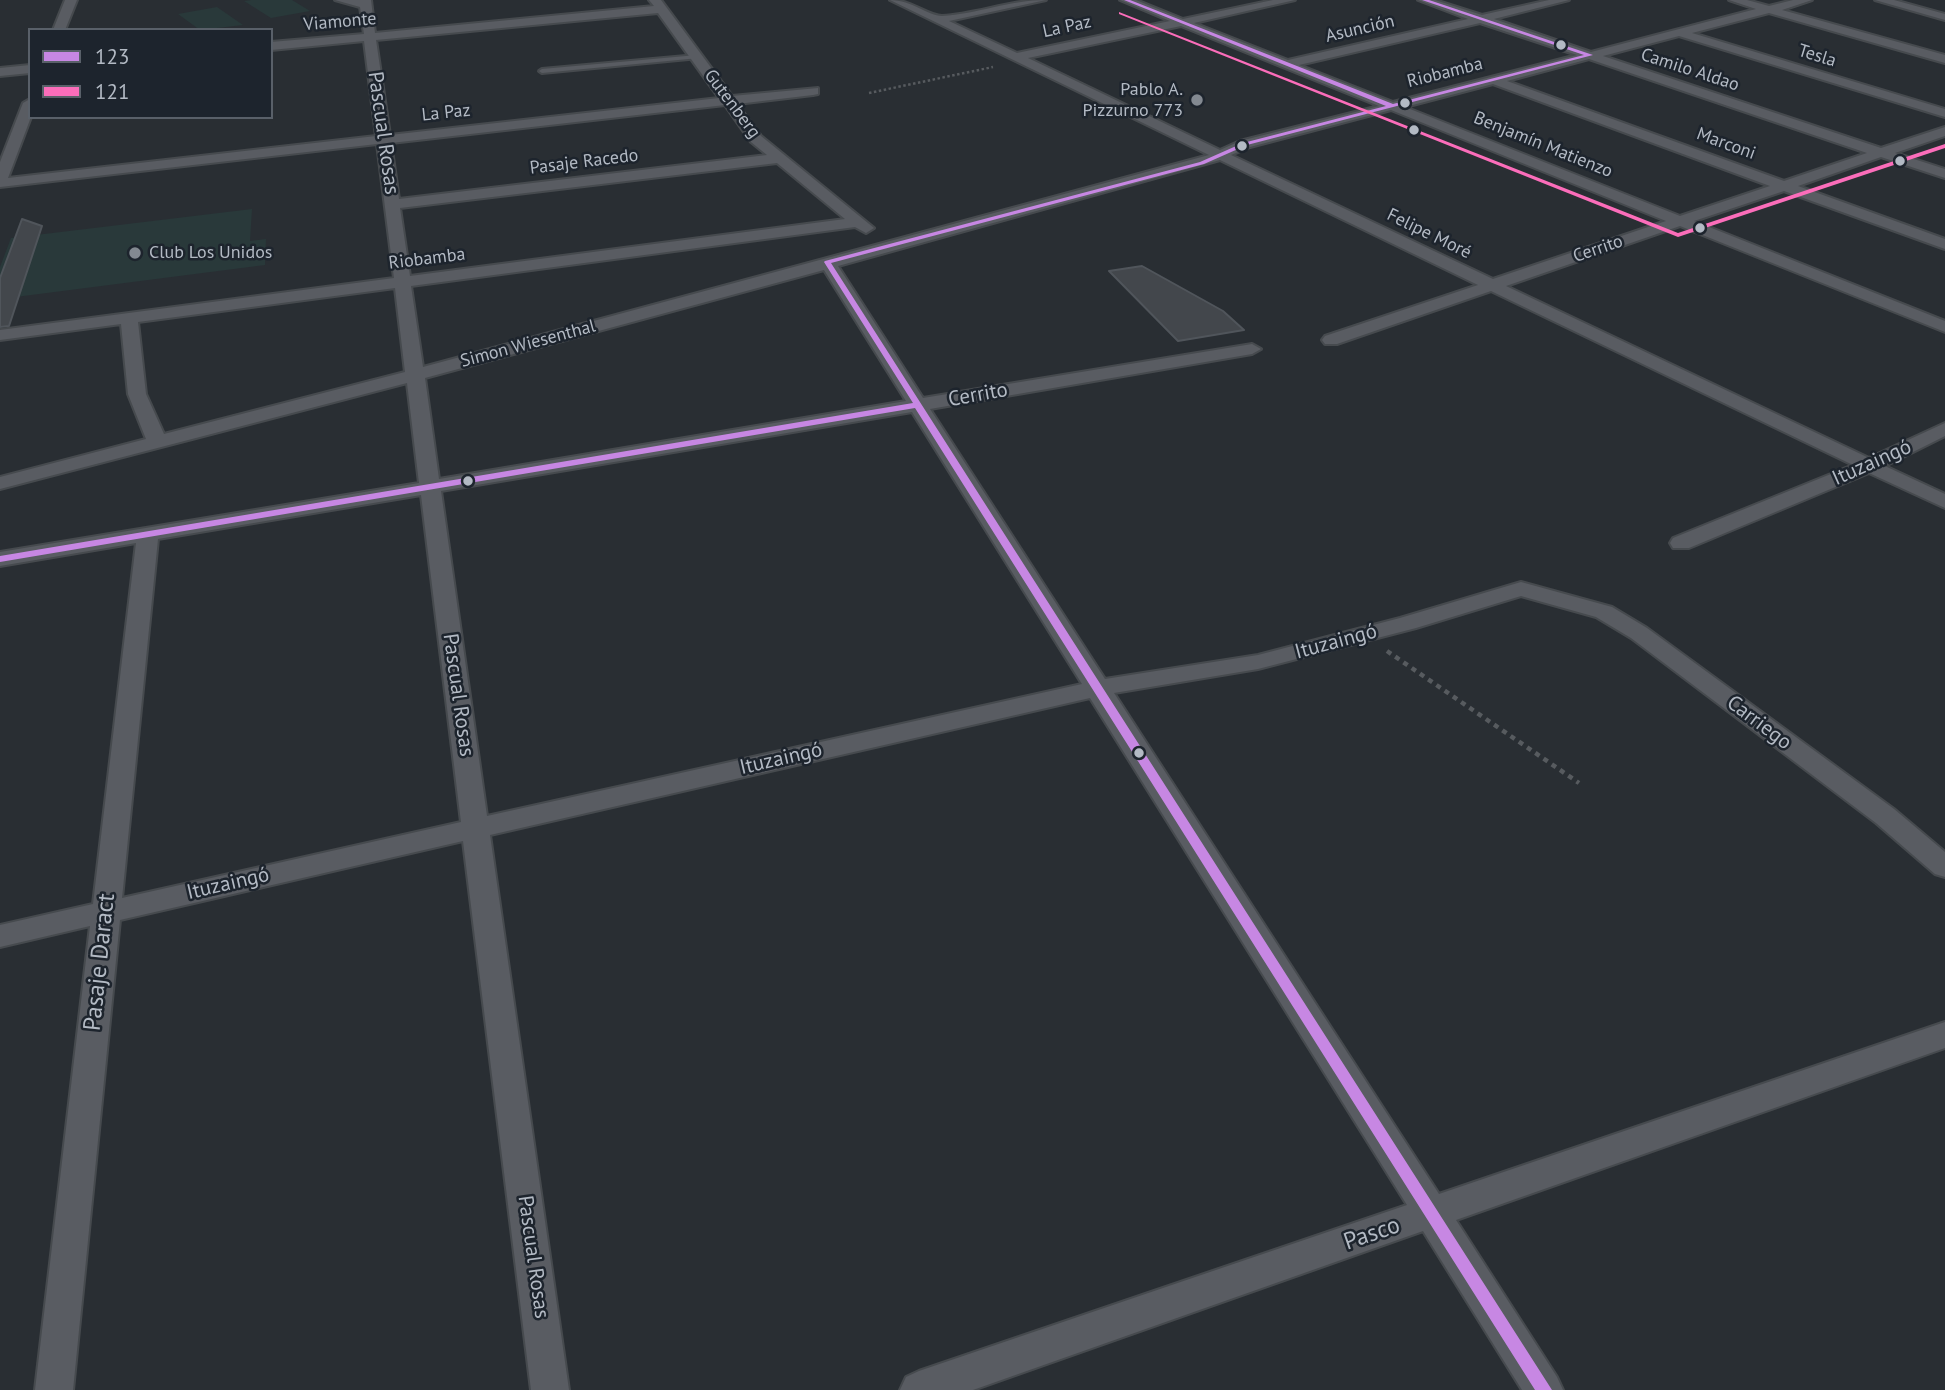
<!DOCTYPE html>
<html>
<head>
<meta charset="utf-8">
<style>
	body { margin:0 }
	#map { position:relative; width:1945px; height:1390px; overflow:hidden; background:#292e33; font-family:"PT Sans",sans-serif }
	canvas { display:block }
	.legend { position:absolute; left:28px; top:28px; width:245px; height:91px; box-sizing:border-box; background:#1d242d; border:2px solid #596069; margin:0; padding:9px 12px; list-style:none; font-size:21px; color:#b3bac4 }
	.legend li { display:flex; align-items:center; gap:14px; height:35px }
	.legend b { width:35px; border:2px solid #596069 }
</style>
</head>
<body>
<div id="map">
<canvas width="1945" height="1390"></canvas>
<ul class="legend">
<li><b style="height:9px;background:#c787e3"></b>123</li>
<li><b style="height:9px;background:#fb6dba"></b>121</li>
</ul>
</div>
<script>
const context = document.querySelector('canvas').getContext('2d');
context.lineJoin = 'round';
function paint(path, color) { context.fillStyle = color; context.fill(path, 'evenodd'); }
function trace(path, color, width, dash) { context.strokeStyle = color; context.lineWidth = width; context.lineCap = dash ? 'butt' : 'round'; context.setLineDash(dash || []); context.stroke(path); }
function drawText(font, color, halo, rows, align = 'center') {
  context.font = font + ' "PT Sans",sans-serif'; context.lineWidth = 5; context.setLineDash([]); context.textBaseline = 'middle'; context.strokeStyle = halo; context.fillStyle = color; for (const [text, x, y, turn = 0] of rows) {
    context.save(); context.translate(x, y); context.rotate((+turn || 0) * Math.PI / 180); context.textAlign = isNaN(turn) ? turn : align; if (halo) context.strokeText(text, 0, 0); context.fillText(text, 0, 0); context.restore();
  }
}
const green = new Path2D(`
	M251 0H292L310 11 271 18 244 1Z
	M217 7 243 25 200 30 178 14Z
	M252 209 250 241 266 239 265 265 0 299V267L11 238Z`);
const building = new Path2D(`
	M22 219 42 226 9 326 0 327V278Z
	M1142 266 1223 311 1244 330 1178 341 1109 271Z`);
const pathFar1 = new Path2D(`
	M869 93 993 67`);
const path = new Path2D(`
	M1387 651 1579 783`);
const lane = new Path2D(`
	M697 55 699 58 542 73 539 71 542 69Z`);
const street = new Path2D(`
	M65 0H77L65 30H53Z
	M335 0H371L375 33 654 6 649 0H661L732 96 818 88V94L813 95 737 104 761 136 874 228 866 233 855 227 411 286 423 367 1209 155 890 0C912 0 928 16 942 16 977 14 1010 0 1046 0L949 21 1017 53 1170 21 1120 0H1136L1183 19 1273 0H1295L1194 23 1288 60 1468 19 1418 0H1435L1482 15 1549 0H1569L1494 19 1591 52 1756 9 1729 0H1747L1769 6 1793 0H1812L1782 10 1945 55V63L1769 13 1692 33 1945 109V117L1679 36 1603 56 1881 148 1945 127V136L1895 153 1945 169V178L1881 157 1798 186 1945 239V249L1784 191 1694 221 1945 321V332L1680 226 1506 286 1869 458 1945 423V436L1885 466 1945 494V508L1869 473 1689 548H1673L1670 543 1673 538 1853 465 1491 291 1337 344H1325L1322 340 1325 336 1478 285 1220 160 838 266 923 398 1252 344 1261 349 1252 354 930 409 1105 679 1258 655 1400 618 1521 582 1612 607 1647 628 1894 809 1945 852V877L1935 874 1876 823 1631 638 1596 617 1521 596 1416 628 1258 669 1114 693 1439 1194 1945 1022V1048L1456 1220 1557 1377 1563 1390H1522L1423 1231 973 1390H900L906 1377 919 1371 1407 1205 1090 698 490 835 569 1390H531L463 841 120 920 73 1390H35L90 926 0 947V925L93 904 136 543 0 566V552L419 483 407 383 0 489V477L146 439 128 394 121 324 0 340V330L394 278 377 144 0 187V162L23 103 30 99 31 117 8 178 376 136 364 41 271 50V42L364 34 360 7ZM658 13 719 98 390 135 376 40ZM1480 23 1577 55 1393 102 1299 65ZM1181 26 1379 106 1240 141 1220 150 1028 58ZM1589 59 1867 153 1784 181 1507 81ZM1493 84 1770 186 1680 216 1405 107ZM725 105 751 142 767 155 399 199 391 143ZM1391 110 1666 221 1493 279 1231 155 1250 147ZM777 163 845 219 410 276 400 208ZM824 270 906 401 439 479 425 378ZM395 288 405 372 164 434 146 394 138 322ZM912 412 1082 684 487 816 441 491ZM421 495 461 822 122 898 158 539Z
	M1875 0H1894L1945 14V20Z
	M30 65V73L0 76V68Z`);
const bus1 = new Path2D(`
	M1124 0H1130L1393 104 1584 55 1422 0H1429L1593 55 1247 145 1204 164 831 263 1552 1390H1535L915 408 0 562V556L913 403 824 262 825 261 1200 162 1243 143 1386 106Z`);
const bus2 = new Path2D(`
	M1119 12 1678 233 1945 144V148L1678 237 1119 14Z`);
const markers = [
	[1561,45,6,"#b3bac4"],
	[1197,100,7,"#838991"],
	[1405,103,6,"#b3bac4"],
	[1414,130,6,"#b3bac4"],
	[1242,146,6,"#b3bac4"],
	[1900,161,6,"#b3bac4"],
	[1700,228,6,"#b3bac4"],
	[135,253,7,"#838991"],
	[468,481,6,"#b3bac4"],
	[1139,753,6,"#b3bac4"]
];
const farStreetnames = [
	["Viamonte",340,22,-5],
	["La Paz",1067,27,-12],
	["Asunción",1360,29,-13],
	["Tesla",1817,56,17],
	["Camilo Aldao",1690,70,18],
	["Riobamba",1445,73,-14],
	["Gutenberg",732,104,53],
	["La Paz",446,113,-6],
	["Marconi",1726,144,20],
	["Benjamín Matienzo",1543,145,22],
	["Pasaje Racedo",584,162,-7],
	["Felipe Moré",1429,234,26],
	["Cerrito",1598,249,-19],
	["Riobamba",427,259,-7],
	["Simon Wiesenthal",528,344,-15]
];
const farPoinames = [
	["Pablo A.",1183,90],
	["Pizzurno 773",1183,111],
	["Club Los Unidos",149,253,"left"]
];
const streetNames = [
	["Pascual Rosas",383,133,82],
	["Cerrito",978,395,-10],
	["Ituzaingó",1872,463,-24],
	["Ituzaingó",1336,642,-15],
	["Pascual Rosas",458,695,82],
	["Carriego",1759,723,37],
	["Ituzaingó",781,759,-13],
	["Ituzaingó",228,884,-13],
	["Pascual Rosas",533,1257,82]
];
const nearStreetnames = [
	["Pasaje Daract",100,962,-84],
	["Pasco",1372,1234,-19]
];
paint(green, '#29393a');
paint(building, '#43474c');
trace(building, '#50555b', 2);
trace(lane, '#464a4e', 4);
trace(street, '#464a4e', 4);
trace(pathFar1, '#575b5f', 2.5, [2.5, 2.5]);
trace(path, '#575b5f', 4.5, [5, 5]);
paint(lane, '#595c62');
paint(street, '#595c62');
paint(bus1, '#c787e3');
paint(bus2, '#fb6dba');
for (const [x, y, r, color] of markers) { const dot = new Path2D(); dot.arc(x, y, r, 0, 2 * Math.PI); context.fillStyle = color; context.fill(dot); trace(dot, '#1d242d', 2.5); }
drawText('18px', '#b3bac4', '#1d242d', farStreetnames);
drawText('18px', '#b3bac4', '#1d242d', farPoinames, 'right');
drawText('21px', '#b3bac4', '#1d242d', streetNames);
drawText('24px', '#b3bac4', '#1d242d', nearStreetnames);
</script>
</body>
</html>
